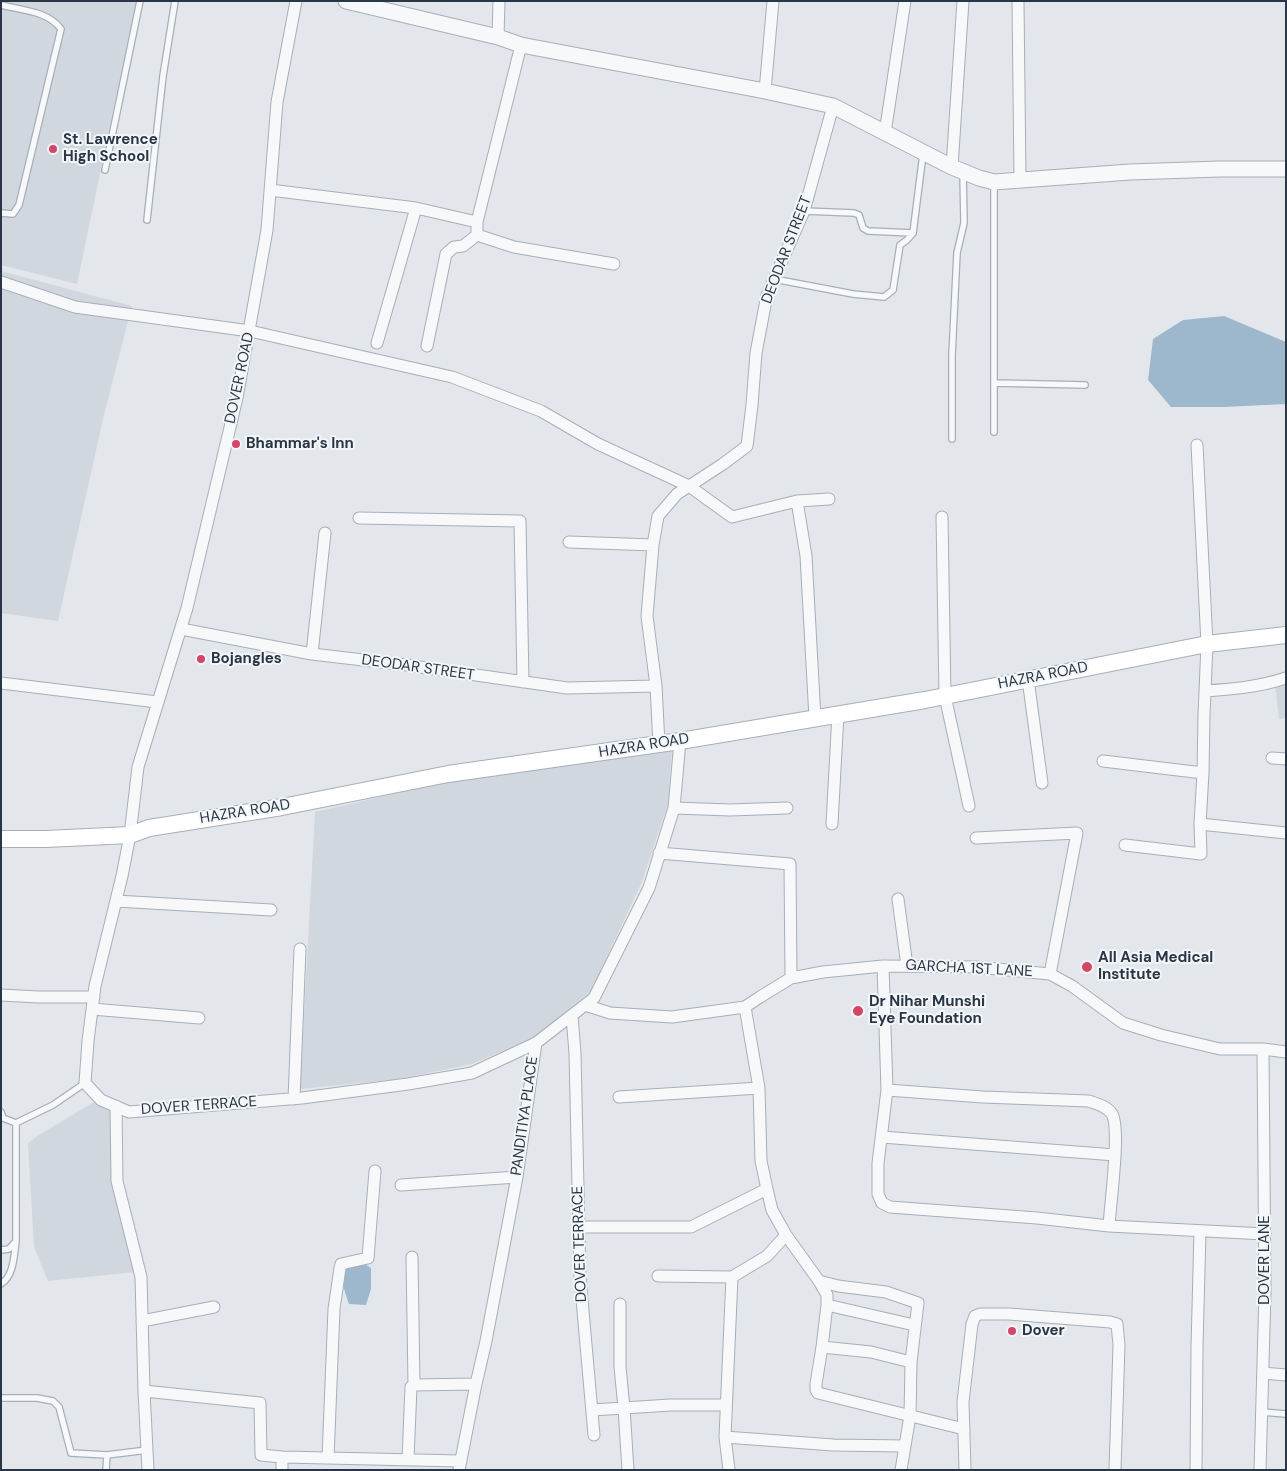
<!DOCTYPE html>
<html>
<head>
<meta charset="utf-8">
<style>
	body { margin:0 }
	#map { position:relative; width:1287px; height:1471px; overflow:hidden; background:#e3e7ec; font-family:"DM Sans",sans-serif }
	canvas { display:block }
	.frame { position:absolute; inset:0; border:2px solid #2a3645; pointer-events:none }
</style>
</head>
<body>
<div id="map">
<canvas width="1287" height="1471"></canvas>
<div class="frame"></div>
</div>
<script>
const context = document.querySelector('canvas').getContext('2d');
context.lineJoin = 'round';
function paint(path, color) { context.fillStyle = color; context.fill(path, 'evenodd'); }
function trace(path, color, width, dash) { context.strokeStyle = color; context.lineWidth = width; context.lineCap = dash ? 'butt' : 'round'; context.setLineDash(dash || []); context.stroke(path); }
function drawText(font, color, halo, rows, align = 'center') {
  context.font = font + ' "DM Sans",sans-serif'; context.lineWidth = 4; context.setLineDash([]); context.textBaseline = 'middle'; context.strokeStyle = halo; context.fillStyle = color; for (const [text, x, y, turn = 0] of rows) {
    context.save(); context.translate(x, y); context.rotate((+turn || 0) * Math.PI / 180); context.textAlign = isNaN(turn) ? turn : align; if (halo) context.strokeText(text, 0, 0); context.fillText(text, 0, 0); context.restore();
  }
}
const built = new Path2D(`
	M1 1H136L77 284 1 265Z
	M1 271 132 306 104 415 58 621 1 613Z
	M1286 683V718L1279 719 1275 685Z
	M672 748 668 804 641 884 591 991 533 1038 472 1064 399 1079 300 1089 315 812 467 777Z
	M94 1102 110 1107 114 1181 135 1272 48 1281 34 1247 28 1143 39 1135Z`);
const water = new Path2D(`
	M1224 316 1286 342V404L1224 407H1171L1148 380 1153 339 1183 320Z
	M360 1261 371 1268V1289L366 1305 349 1304C344 1290 340 1279 345 1265Z`);
const service = new Path2D(`
	M1 5C21 10 48 11 61 29L19 205 13 214 1 213
	M105 170 140 1
	M804 211 854 213 859 215 863 228 868 231 913 233
	M147 220 163 76 175 1
	M774 279 853 294 884 297 893 290 900 245 907 240 913 233 923 154
	M994 383 1085 385
	M994 432V184
	M952 439V355L957 253 964 223 963 172
	M1 1112 3 1118 16 1123
	M16 1123 53 1105 85 1083
	M1 1250 9 1249 16 1241V1123
	M1 1284C14 1276 14 1255 16 1241
	M1 1398H37L53 1401 59 1407 71 1453 107 1455 147 1450
	M1262 1412 1286 1414
	M106 1470 107 1455`);
const minor = new Path2D(`
	M296 1 277 102 267 230 237 398 187 608 138 767 130 835 122 876 95 986 88 1041 85 1083 101 1100 129 1112 302 1098 408 1084 472 1073 536 1043 594 998 649 888 674 808 680 741
	M1018 1 1020 181
	M498 37 499 1
	M765 91 773 1
	M885 133 905 1
	M952 167 963 1
	M270 190 416 208 477 222 521 45
	M477 222V235L514 247 614 264
	M1 282 75 307 250 331 452 377 541 411 598 444 689 486 732 517 797 501 829 499
	M377 343 416 208
	M427 346 446 254 454 247 463 246 477 235
	M797 501 806 556 815 718
	M942 517 945 696 969 806
	M359 518 520 521 523 682
	M569 542 653 545
	M181 629 312 654 406 665 567 688 656 686
	M312 654 325 533
	M1028 679 1042 783
	M1 683 157 702
	M1205 691C1233 689 1259 687 1286 678
	M659 744 656 686 647 616 653 545 658 516 677 494 723 464 747 446 752 405 756 353 767 295 804 211 833 106
	M1272 758 1286 759
	M1103 761 1203 773
	M674 808 730 810 787 808
	M832 824 838 714
	M1200 824 1286 833
	M976 838 1077 833 1050 974
	M1125 845 1201 854 1200 824 1203 773 1204 715 1207 644 1197 445
	M659 853 790 864 791 978
	M898 899 907 966
	M116 901 271 910
	M883 966 887 1090 878 1163V1194L882 1203 890 1207 1037 1218 1109 1226 1265 1234
	M1 995 38 997H94
	M585 1005 610 1013 672 1017 745 1007
	M92 1009 199 1018
	M572 1016 575 1053 580 1277 594 1435
	M887 1090 983 1097 1089 1101C1097 1104 1107 1106 1112 1114 1121 1129 1110 1205 1109 1226
	M619 1097 759 1088
	M294 1099 300 949
	M116 1106 117 1181 141 1277 144 1391 148 1470
	M882 1137 1115 1155
	M401 1185 517 1177
	M579 1227H691L767 1189
	M412 1257 414 1385
	M658 1276 732 1277 767 1256 786 1235
	M819 1281 838 1286 886 1292 918 1303 911 1362 910 1416 901 1470
	M827 1305 914 1325
	M142 1321 214 1307
	M822 1347 816 1384V1390L818 1393 964 1429
	M911 1362 871 1352 822 1347 827 1305V1295L819 1281 786 1235 772 1210 767 1189 761 1161 759 1088 745 1007 760 997 791 978 823 972 883 966 976 967 1050 974 1072 986 1123 1023 1161 1035 1220 1049H1263L1286 1052
	M1263 1373 1286 1375
	M144 1391 260 1403 261 1455 282 1457 461 1461
	M592 1410 624 1408 620 1367V1304
	M725 1437 833 1445 905 1446
	M328 1458 334 1309 340 1268 341 1264 368 1258 375 1171
	M408 1460 411 1387 414 1385 476 1384
	M282 1470V1457
	M459 1470 476 1384 486 1341 517 1177 536 1043
	M628 1470 624 1408 670 1405H726
	M729 1470 725 1437 732 1277
	M965 1470 963 1402 972 1324 975 1316 980 1314H1009L1110 1322 1117 1324 1119 1345 1115 1470
	M1196 1470 1197 1347 1200 1231
	M1260 1470 1265 1292 1263 1049`);
const tertiary = new Path2D(`
	M346 1 498 37 521 45 765 91 833 106 952 167 979 178 994 182 1130 172 1220 169H1286`);
const secondary = new Path2D(`
	M1 839H46L130 835 149 828 282 807 448 774 680 741 925 700 1207 644 1286 635`);
const markers = [
	[53,149,5,"#d54565"],
	[236,444,5,"#d54565"],
	[201,659,5,"#d54565"],
	[1087,967,6,"#d54565"],
	[858,1011,6,"#d54565"],
	[1012,1331,5,"#d54565"]
];
const poiNames = [
	["St. Lawrence",63,140],
	["High School",63,157],
	["Bhammar's Inn",246,444],
	["Bojangles",211,659],
	["All Asia Medical",1098,958],
	["Institute",1098,975],
	["Dr Nihar Munshi",869,1002],
	["Eye Foundation",869,1019],
	["Dover",1022,1331]
];
const streetNames = [
	["DEODAR STREET",787,250,-69],
	["DOVER ROAD",240,378,-78],
	["DEODAR STREET",418,668,8],
	["HAZRA ROAD",1043,676,-11],
	["HAZRA ROAD",644,746,-9],
	["HAZRA ROAD",245,812,-9],
	["GARCHA 1ST LANE",969,969,3],
	["DOVER TERRACE",199,1106,-4],
	["PANDITIYA PLACE",525,1116,-82],
	["DOVER TERRACE",580,1244,-92],
	["DOVER LANE",1265,1260,-90]
];
paint(built, '#d1d7de');
paint(water, '#9db8cd');
trace(service, '#a8aeb7', 8);
trace(minor, '#a8aeb7', 13);
trace(tertiary, '#a8aeb7', 17);
trace(secondary, '#a8aeb7', 18);
trace(service, '#f6f8fa', 5.5);
trace(minor, '#f6f8fa', 11);
trace(tertiary, '#f6f8fa', 15);
trace(secondary, '#fff', 16);
for (const [x, y, r, color] of markers) { const dot = new Path2D(); dot.arc(x, y, r, 0, 2 * Math.PI); context.fillStyle = color; context.fill(dot); trace(dot, '#f3f6f9', 2); }
drawText('bold 15px', '#2a3645', '#f3f6f9', poiNames, 'left');
drawText('15px', '#2a3645', '#f3f6f9', streetNames);
</script>
</body>
</html>
